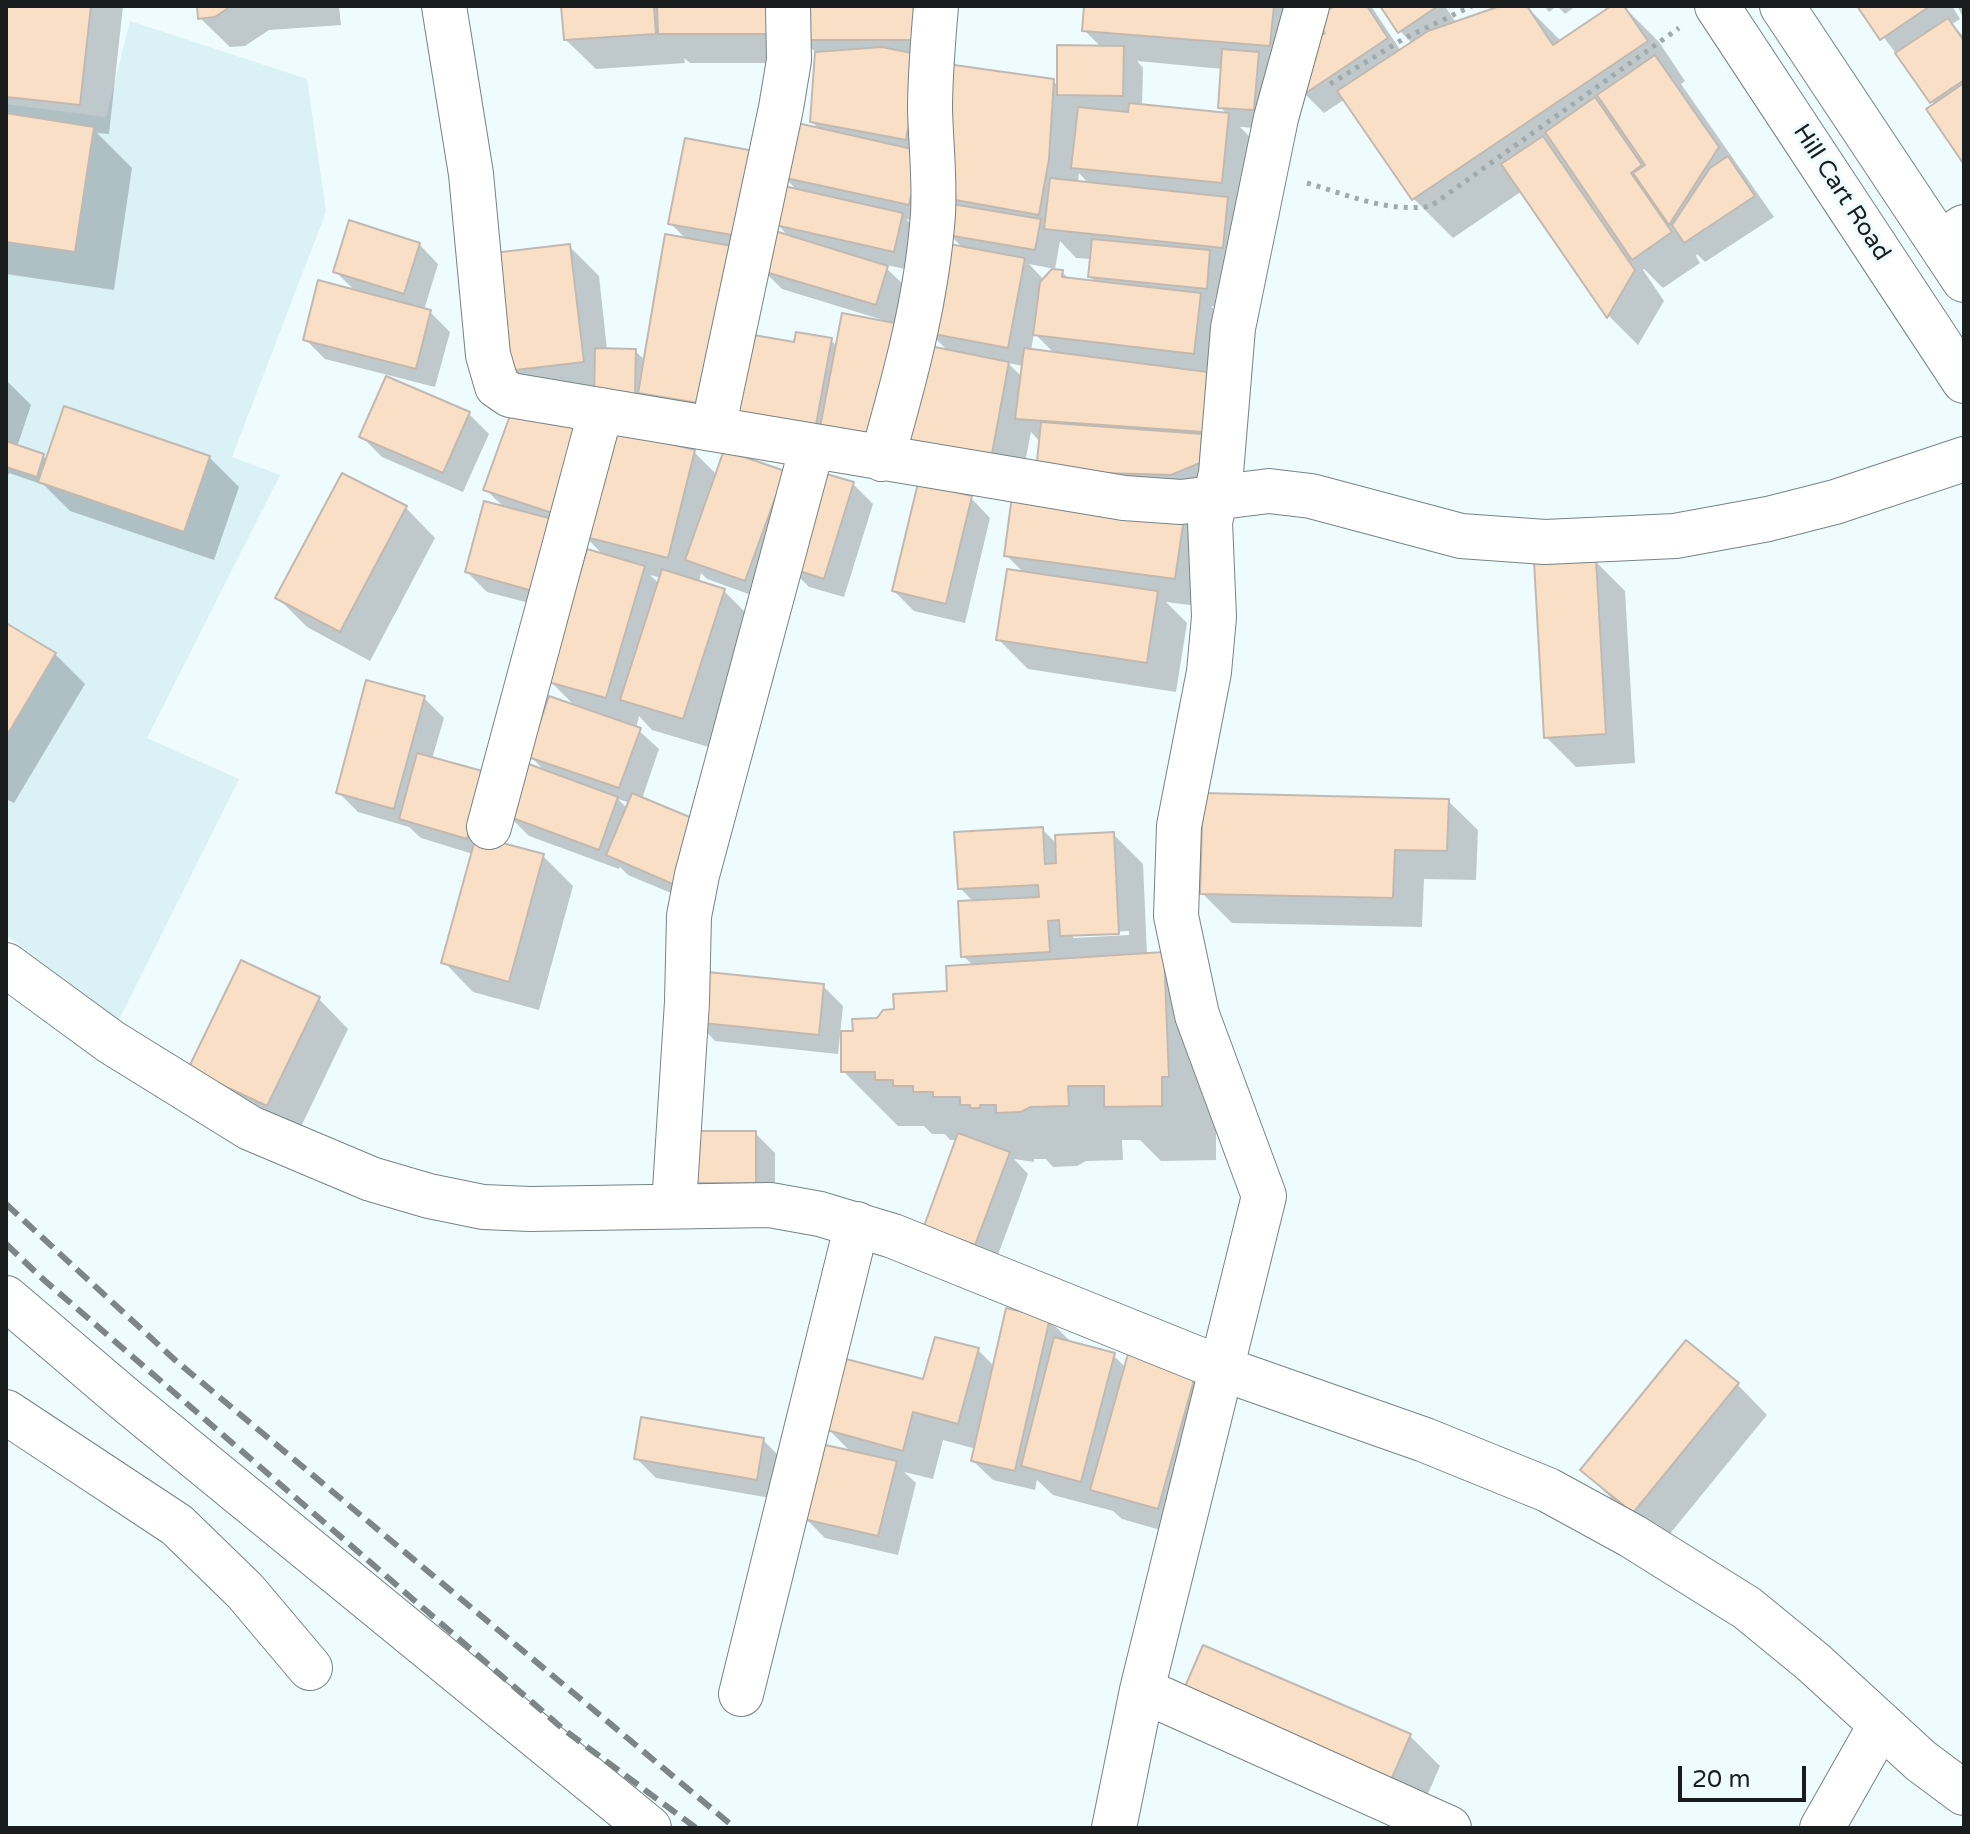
<!DOCTYPE html>
<html>
<head>
<meta charset="utf-8">
<style>
	body { margin:0 }
	#map { position:relative; width:1970px; height:1834px; overflow:hidden; background:#effcff; font-family:"Varela Round",sans-serif }
	canvas { display:block }
	.frame { position:absolute; inset:0; border:8px solid #191d1e; pointer-events:none }
	.scale { position:absolute; left:1678px; top:1766px; width:128px; height:36px; box-sizing:border-box; border:4px solid #191d1e; border-top:0; padding-left:10px; font-size:24px; line-height:28px; white-space:nowrap; color:#191d1e; -webkit-text-stroke:6px #effcff; paint-order:stroke }
</style>
</head>
<body>
<div id="map">
<canvas width="1970" height="1834"></canvas>
<div class="frame"></div>
<div class="scale">20 m</div>
</div>
<script>
const context = document.querySelector('canvas').getContext('2d');
context.lineJoin = 'round';
function paint(path, color) { context.fillStyle = color; context.fill(path, 'evenodd'); }
function trace(path, color, width, dash) { context.strokeStyle = color; context.lineWidth = width; context.lineCap = dash ? 'butt' : 'round'; context.setLineDash(dash || []); context.stroke(path); }
function drawText(font, color, halo, rows, align = 'center') {
  context.font = font + ' "Varela Round",sans-serif'; context.lineWidth = 7; context.setLineDash([]); context.textBaseline = 'middle'; context.strokeStyle = halo; context.fillStyle = color; for (const [text, x, y, turn = 0] of rows) {
    context.save(); context.translate(x, y); context.rotate((+turn || 0) * Math.PI / 180); context.textAlign = isNaN(turn) ? turn : align; if (halo) context.strokeText(text, 0, 0); context.fillText(text, 0, 0); context.restore();
  }
}
const built = new Path2D(`
	M130 21 307 79 326 212 232 457 280 475 147 738 239 779 119 1020 6 935V104L106 117Z`);
const shadow = new Path2D(`
	M6 6H123L109 134 97 133 132 168 114 290 6 274Z
	M199 6H339L341 25 269 30 245 46 230 47 200 18Z
	M563 6H955V67L1053 81 1059 87 1102 48 1084 30 1086 6H1286L1300 70 1327 34 1337 6H1371L1401 51 1412 43 1400 31 1383 6H1445L1456 23 1506 6H1526L1560 40 1615 6H1623L1659 42 1685 81 1681 84 1774 217 1705 262 1697 254 1696 256 1700 263 1663 288 1644 269 1643 270 1664 301 1638 345 1609 316 1522 191 1453 238 1414 199 1345 99 1324 113 1305 94 1273 129 1240 127 1258 145 1226 308 1211 306 1230 325 1219 482 1058 490 1041 443 1031 432 1020 488 938 472 949 352 930 333 963 248 949 234 928 224 906 219 922 235 914 271 882 264 907 288 896 462 538 400 509 370 569 246 599 276 607 350 635 351 645 360 687 240 670 223 753 153 750 336 795 345 831 340 837 347 882 322 883 320 782 289 762 269 790 238 777 224 798 191 783 176 821 131 812 122 817 54 800 36 802 63H690L684 58 685 63 596 69 566 40ZM1137 61 1223 69 1220 107 1228 115 1142 107 1143 68ZM1633 169 1668 223 1665 225 1628 172ZM1079 173 1090 185 1078 183ZM1060 241 1076 258 1092 259 1091 277 1097 283 1070 280 1062 272 1044 280 1029 264 1055 269ZM1034 333 1055 354 1031 351ZM1008 363 1023 366 1022 377Z
	M1544 6H1557L1549 12Z
	M1557 6H1576L1565 14Z
	M1860 6H1952L1960 19 1952 24 1964 37V161L1935 105Z
	M1957 6H1964V18L1963 17Z
	M419 244 438 264 424 310 430 312 450 332 435 387 325 359 305 339 356 292 335 271Z
	M6 380 31 405 17 447 43 456 47 460 209 457 239 487 214 560 70 511 44 485 9 473 6 481Z
	M469 414 489 434 463 492 382 457 362 437Z
	M694 452 717 475 784 473 765 600 707 579 701 573 699 582 723 590 753 620 712 748 652 730 639 716 636 728 659 749 642 799 697 904 628 875 620 867 619 869 529 836 509 816 547 773 530 756 577 708 550 681 604 556 582 533 560 611 487 592 467 572 505 508 485 489ZM650 575 662 578 660 584ZM618 799 630 803 628 809Z
	M853 484 873 504 844 597 809 587 789 567Z
	M971 498 990 518 965 623 914 611 894 591Z
	M406 508 435 538 370 661 307 627 277 597Z
	M1183 520 1213 550 1205 607 1166 602 1187 623 1176 692 1028 669 998 639 1024 573 1006 555Z
	M1595 561 1625 591 1635 763 1576 767 1546 737Z
	M6 626 55 654 85 684 14 803 6 799Z
	M424 698 444 718 432 759 491 842 543 856 573 886 539 1010 473 992 444 962 473 854 421 838 409 827 358 812 338 792Z
	M1448 801 1478 830 1476 880 1424 879 1422 927 1232 923 1202 893Z
	M1042 829 1057 844 1113 834 1143 864 1147 955 1163 954 1223 1131H1216V1160L1161 1161 1140 1140H1122L1123 1160 1086 1161 1077 1166 1053 1167 1046 1159H1034V1162L1014 1159 1028 1174 995 1263 946 1245 958 1140H950L945 1134H932L924 1126H898L843 1071 855 1033 878 1020 950 993 974 966 963 956 974 902 960 888ZM1129 931V935L1074 938 1070 934Z
	M823 986 843 1006 838 1054 715 1041 696 1021Z
	M319 999 348 1029 297 1135 190 1068Z
	M755 1133 775 1153V1202L688 1182Z
	M1049 1320 1069 1340 1068 1343 1113 1355 1126 1368 1195 1375 1225 1404 1188 1538 1122 1519 1113 1511 1053 1495 1037 1480 1035 1490 993 1480 973 1461 976 1449 943 1440 933 1479 904 1472 916 1483 898 1555 825 1538 805 1518 852 1453 829 1430 924 1382 978 1350 995 1367Z
	M1686 1343 1738 1385 1767 1415 1664 1541 1612 1499 1583 1470Z
	M763 1440 783 1460 776 1499 656 1478 636 1458Z
	M1213 1725 1410 1736 1440 1766 1419 1814Z`);
const building = new Path2D(`
	M6 6H91L80 105 6 97Z
	M197 6H231L215 17 198 19Z
	M561 6H654L656 34 564 40Z
	M657 6H771L773 34H658Z
	M800 6H926V40H800Z
	M1084 6H1274L1270 46 1082 31Z
	M1334 6H1367L1388 38 1303 95 1306 47 1325 33 1315 19Z
	M1380 6H1438L1398 33Z
	M1500 6H1527L1553 45 1611 6H1624L1648 41 1412 200 1337 91 1428 31Z
	M1857 6H1930L1880 40Z
	M1948 18 1964 41V80L1930 103 1895 53Z
	M1057 45 1124 46 1123 96 1057 95Z
	M882 47 921 55 906 140 810 122 815 52Z
	M1222 49 1259 52 1254 110 1218 108Z
	M1655 55 1719 147 1669 225 1633 173 1645 165 1597 95Z
	M940 63 1054 79 1049 159 1039 215 944 198Z
	M1964 83V163H1963L1926 109Z
	M1595 97 1642 165 1631 173 1672 232 1632 260 1545 132Z
	M1129 103 1229 113 1222 183 1071 168 1078 107 1128 112Z
	M6 113 94 127 75 252 6 242Z
	M793 122 921 151 909 205 781 177Z
	M1543 136 1635 270 1607 318 1501 164Z
	M685 138 754 151 738 236 668 224Z
	M1728 156 1755 196 1684 243 1672 225 1710 168Z
	M1050 178 1228 197 1223 248 1044 229Z
	M784 186 903 213 894 252 775 225Z
	M952 204 1041 219 1035 250 947 235Z
	M349 220 420 243 404 294 333 272Z
	M772 230 888 266 876 305 759 270Z
	M665 234 732 246 704 404 638 393Z
	M1092 239 1210 250 1207 289 1088 277Z
	M944 243 1025 258 1008 348 928 333Z
	M570 244 584 362 507 371 493 253Z
	M1052 269 1063 270 1062 277 1201 293 1194 354 1033 335 1040 282Z
	M318 280 431 310 416 369 303 340Z
	M842 313 900 324 876 444 819 432Z
	M796 332 832 338 814 436 732 421 748 334 794 342Z
	M925 345 1009 362 991 459 906 443Z
	M595 348 636 349 635 395H594Z
	M1024 348 1207 372 1204 432 1015 419Z
	M386 376 470 412 443 473 359 437Z
	M64 406 210 456 184 532 38 482Z
	M512 410 589 427 561 516 483 490Z
	M1041 422 1202 434 1200 463 1171 475 1036 471Z
	M609 429 695 450 668 558 582 536Z
	M6 441 44 454 37 477 6 467Z
	M724 450 785 471 745 581 685 560Z
	M816 471 854 482 824 579 787 567Z
	M342 473 407 506 340 632 275 598Z
	M918 483 972 496 946 604 892 591Z
	M1012 496 1184 519 1175 579 1004 556Z
	M484 501 560 521 540 593 465 572Z
	M587 549 645 566 606 698 548 682Z
	M1596 559 1606 734 1544 738 1534 562Z
	M662 569 725 589 683 719 620 700Z
	M1007 569 1158 591 1147 663 996 640Z
	M6 623 56 653 6 737Z
	M366 680 425 696 394 809 336 793Z
	M549 696 641 728 619 788 528 757Z
	M417 753 486 772 467 839 399 819Z
	M526 763 618 797 599 850 507 816Z
	M632 793 704 823 677 886 606 855Z
	M1203 793 1449 799 1447 851 1395 850 1393 898 1200 894Z
	M1043 827 1045 864 1056 863 1055 835 1114 832 1119 934 1060 936 1059 920 1048 921 1050 952 961 957 958 901 1039 897 1038 885 958 889 954 832Z
	M476 836 544 854 509 982 441 963Z
	M1164 952 1169 1077H1162V1106L1104 1107V1086H1068L1069 1106 1030 1107 1021 1112 996 1113V1105H980V1108H970V1105H960V1097H933V1092H913V1086H893V1080H875V1072H841V1031H853L852 1019 877 1018 883 1010 894 1009 893 994 947 991 946 966Z
	M241 960 320 997 267 1106 188 1069Z
	M698 971 824 984 819 1035 693 1022Z
	M686 1131H756V1183H686Z
	M958 1133 1010 1152 975 1245 924 1226Z
	M1006 1308 1050 1318 1015 1471 971 1461Z
	M935 1337 979 1348 958 1424 913 1412 903 1451 827 1430 846 1359 923 1379Z
	M1054 1337 1115 1353 1081 1482 1021 1466Z
	M1686 1340 1739 1383 1633 1513 1580 1470Z
	M1128 1354 1196 1373 1158 1509 1090 1490Z
	M641 1417 764 1438 757 1480 634 1459Z
	M821 1444 897 1461 878 1536 803 1519Z
	M1203 1645 1411 1734 1389 1785 1181 1696Z`);
const path = new Path2D(`
	M1330 84 1405 38 1472 6
	M1307 183C1348 195 1388 213 1431 206L1679 28`);
const minor = new Path2D(`
	M444 6 471 174 488 355 497 386 510 395 1124 498 1181 502 1269 491 1311 496 1461 536 1545 542 1675 536 1768 519 1835 502 1964 459
	M1940 243 1964 227
	M713 429 781 108 789 60 788 6
	M882 459C905 378 927 298 933 214 935 179 931 145 930 110 930 75 933 41 936 6
	M489 827 601 410
	M6 965 111 1042 250 1128 371 1179 429 1196 483 1207 530 1209 770 1205 820 1214 893 1236 1223 1369 1425 1440 1548 1490 1632 1536 1747 1608 1813 1662 1921 1761 1964 1793
	M674 1205 687 1002 689 916 697 875 812 447
	M6 1298 127 1401 649 1828
	M6 1412 177 1525 245 1591 310 1668
	M1142 1690 1449 1828
	M741 1694 857 1224
	M1114 1828 1142 1690 1264 1196 1197 1015 1176 916 1179 826 1209 672 1214 617 1210 522 1221 473 1233 328 1276 118 1307 6
	M1822 1828 1881 1724`);
const major = new Path2D(`
	M1717 6 1964 381
	M1782 6 1964 280`);
const rail = new Path2D(`
	M6 1204 175 1360 735 1828
	M6 1244 44 1280 563 1729 696 1828`);
const streetNames = [
	["Hill Cart Road",1841,193,57]
];
paint(built, '#daf1f5');
paint(shadow, '#0003');
paint(building, '#f9dfc5');
trace(building, '#c1b9b1', 2);
trace(minor, '#778385', 46);
trace(major, '#778385', 46);
trace(path, '#a0a9ac', 5, [4, 6]);
trace(minor, '#fff', 44);
trace(major, '#fff', 44);
trace(rail, '#7d8587', 6, [16, 8]);
drawText('24px', '#191d1e', '#effcff', streetNames);
</script>
</body>
</html>
